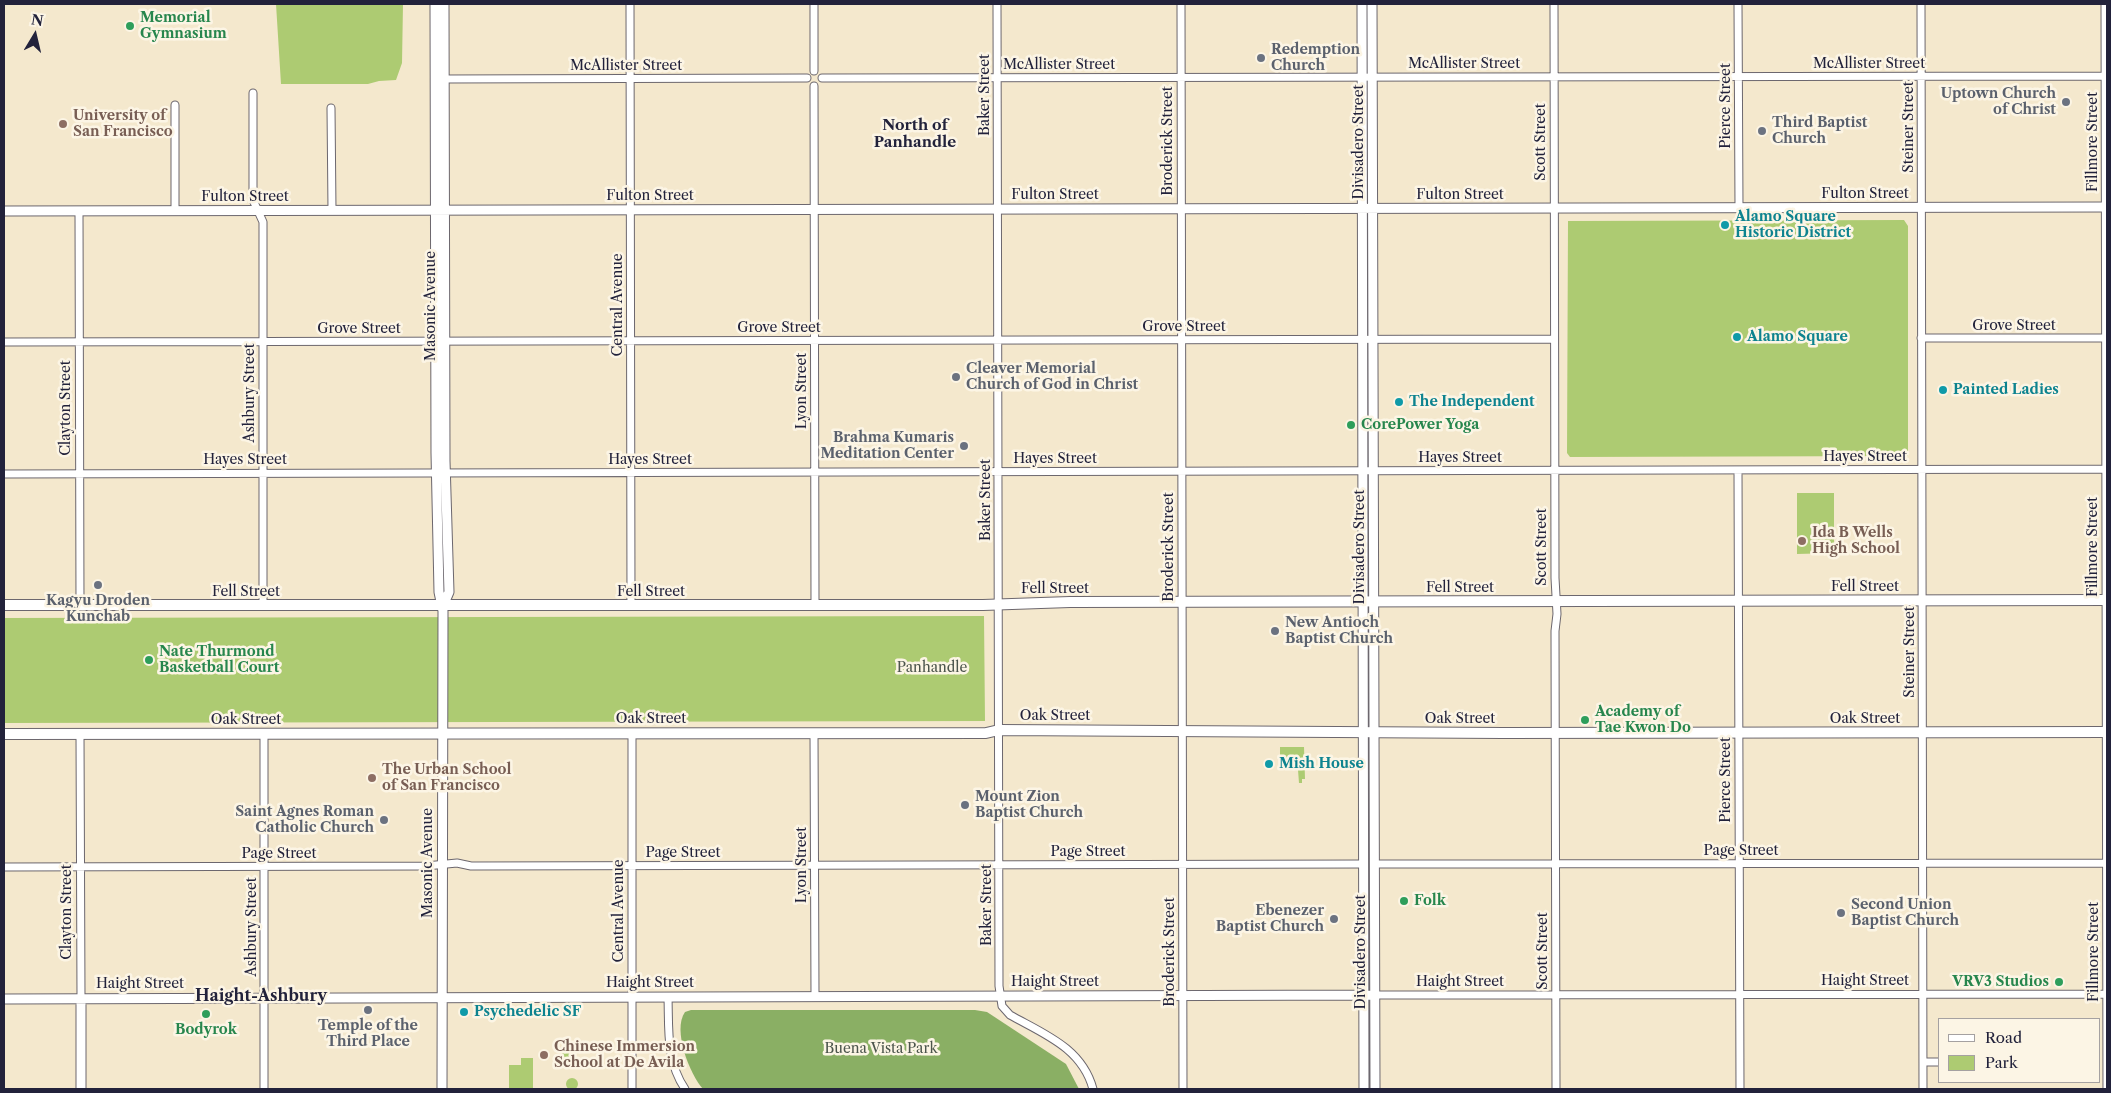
<!DOCTYPE html>
<html>
<head>
<meta charset="utf-8">
<style>
	body { margin:0 }
	#map { position:relative; width:2111px; height:1093px; overflow:hidden; background:#f4e8cd; font-family:"Libre Caslon Text",serif }
	canvas { display:block }
	.frame { position:absolute; inset:0; border:5px solid #22223b; pointer-events:none }
	.legend { position:absolute; left:1938px; top:1018px; width:162px; height:65px; box-sizing:border-box; background:#fcf5e5; border:1px solid #a5a1a1; margin:0; padding:6px 9px; list-style:none; font-size:15px; color:#22223b }
	.legend li { display:flex; align-items:center; gap:10px; height:25px }
	.legend b { width:25px; border:1px solid #a5a1a1 }
	.north { position:absolute; left:10px; top:10px; width:50px; height:50px; -webkit-text-stroke:4px #fcf5e5; paint-order:stroke; rotate:9deg; font-size:14px; font-weight:700; line-height:20px; text-align:center; color:#22223b }
	.north::after { content:''; display:block; margin:auto; width:18px; height:22px; background:#22223b; clip-path:polygon(50% 0,100% 100%,50% 72%,0 100%) }
</style>
</head>
<body>
<div id="map">
<canvas width="2111" height="1093"></canvas>
<div class="frame"></div>
<ul class="legend">
<li><b style="height:6px;background:#fff"></b>Road</li>
<li><b style="height:14px;background:#adcb72"></b>Park</li>
</ul>
<div class="north">N</div>
</div>
<script>
const context = document.querySelector('canvas').getContext('2d');
context.lineJoin = 'round';
function paint(path, color) { context.fillStyle = color; context.fill(path, 'evenodd'); }
function trace(path, color, width, dash) { context.strokeStyle = color; context.lineWidth = width; context.lineCap = dash ? 'butt' : 'round'; context.setLineDash(dash || []); context.stroke(path); }
function drawText(font, color, halo, rows, align = 'center') {
  context.font = font + ' "Libre Caslon Text",serif'; context.lineWidth = 5; context.setLineDash([]); context.textBaseline = 'middle'; context.strokeStyle = halo; context.fillStyle = color; for (const [text, x, y, turn = 0] of rows) {
    context.save(); context.translate(x, y); context.rotate((+turn || 0) * Math.PI / 180); context.textAlign = isNaN(turn) ? turn : align; if (halo) context.strokeText(text, 0, 0); context.fillText(text, 0, 0); context.restore();
  }
}
const green = new Path2D(`
	M276 4H403L402 63 396 80 379 81 368 84H281Z
	M1904 220 1908 226V456L1570 457 1567 453 1568 221Z
	M1797 493H1834V553L1797 554Z
	M984 616 985 721 4 723V618Z
	M1280 747H1304L1305 779H1302V783H1299L1298 770H1280Z
	M569 1047H575V1063H562V1054Z
	M521 1058H533V1089H509V1065H521Z
	M566 1084a6 6 0 1 1 12 0a6 6 0 1 1-12 0Z`);
const forest = new Path2D(`
	M691 1010H975L987 1012 1066 1064 1079 1089H703C690 1075 672 1030 685 1012Z`);
const street = new Path2D(`
	M630 4 631 606
	M814 4V71
	M997 4 999 986 1002 1006 1010 1015C1044 1034 1082 1048 1093 1089
	M1181 4 1183 1089
	M1554 4 1555 578 1557 614 1555 631 1556 1089
	M1738 4 1739 208
	M1921 4 1923 1089
	M2105 4 2107 1089
	M822 78 2107 76
	M444 79 807 78
	M814 86 815 606
	M253 93V200L263 222V606
	M175 105V211
	M331 108 332 210
	M79 211 80 605
	M1921 338H2107
	M4 342 1554 339
	M1738 470 1740 1089
	M4 474 2107 469
	M632 733V1089
	M814 733 815 997
	M80 734 81 998
	M264 734V1089
	M1374 864 2107 863
	M4 867 426 866 457 863 471 866 1364 864
	M1374 995 2107 994
	M668 997C669 1030 666 1061 685 1089
	M1923 1062H1940`);
const secondary = new Path2D(`
	M435 4 436 453 439 592 443 611 442 1089
	M1362 4 1364 1089
	M1372 4 1375 1089
	M4 211 2107 207
	M443 606 449 592 445 461 444 4
	M81 998V1089
	M4 999 1374 995`);
const primary = new Path2D(`
	M4 605H983L1070 602 2107 600
	M4 734 986 733 999 730 1504 733 2107 732`);
const markers = [
	[130,26,5,"#2e9e5b"],
	[1261,58,5,"#6b7280"],
	[2066,102,5,"#6b7280"],
	[63,124,5,"#8d6e63"],
	[1762,131,5,"#6b7280"],
	[1725,225,5,"#0f9aa8"],
	[1737,337,5,"#0f9aa8"],
	[956,377,5,"#6b7280"],
	[1943,390,5,"#0f9aa8"],
	[1399,402,5,"#0f9aa8"],
	[1351,425,5,"#2e9e5b"],
	[964,446,5,"#6b7280"],
	[1802,541,5,"#8d6e63"],
	[98,585,5,"#6b7280"],
	[1275,631,5,"#6b7280"],
	[149,660,5,"#2e9e5b"],
	[1585,720,5,"#2e9e5b"],
	[1269,764,5,"#0f9aa8"],
	[372,778,5,"#8d6e63"],
	[965,805,5,"#6b7280"],
	[384,820,5,"#6b7280"],
	[1404,901,5,"#2e9e5b"],
	[1841,913,5,"#6b7280"],
	[1334,919,5,"#6b7280"],
	[2059,982,5,"#2e9e5b"],
	[368,1010,5,"#6b7280"],
	[464,1012,5,"#0f9aa8"],
	[206,1014,5,"#2e9e5b"],
	[544,1055,5,"#8d6e63"]
];
const leisureNames = [
	["Memorial",140,18],
	["Gymnasium",140,34],
	["CorePower Yoga",1361,425],
	["Nate Thurmond",159,652],
	["Basketball Court",159,668],
	["Academy of",1595,712],
	["Tae Kwon Do",1595,728],
	["Folk",1414,901],
	["VRV3 Studios",2049,982,"right"],
	["Bodyrok",206,1030,"center"]
];
const worshipNames = [
	["Redemption",1271,50],
	["Church",1271,66],
	["Uptown Church",2056,94,"right"],
	["of Christ",2056,110,"right"],
	["Third Baptist",1772,123],
	["Church",1772,139],
	["Cleaver Memorial",966,369],
	["Church of God in Christ",966,385],
	["Brahma Kumaris",954,438,"right"],
	["Meditation Center",954,454,"right"],
	["Kagyu Droden",98,601,"center"],
	["Kunchab",98,617,"center"],
	["New Antioch",1285,623],
	["Baptist Church",1285,639],
	["Mount Zion",975,797],
	["Baptist Church",975,813],
	["Saint Agnes Roman",374,812,"right"],
	["Catholic Church",374,828,"right"],
	["Second Union",1851,905],
	["Baptist Church",1851,921],
	["Ebenezer",1324,911,"right"],
	["Baptist Church",1324,927,"right"],
	["Temple of the",368,1026,"center"],
	["Third Place",368,1042,"center"]
];
const streetNames = [
	["McAllister Street",1464,64],
	["McAllister Street",1869,64],
	["McAllister Street",1059,65],
	["McAllister Street",626,66],
	["Baker Street",985,95,-90],
	["Pierce Street",1726,106,-90],
	["Steiner Street",1909,127,-90],
	["Broderick Street",1168,141,-90],
	["Divisadero Street",1359,142,-90],
	["Scott Street",1541,142,-90],
	["Fillmore Street",2093,142,-90],
	["Fulton Street",1865,194],
	["Fulton Street",1055,195],
	["Fulton Street",1460,195],
	["Fulton Street",650,196],
	["Fulton Street",245,197],
	["Central Avenue",618,305,-90],
	["Masonic Avenue",431,306,-90],
	["Grove Street",2014,326],
	["Grove Street",1184,327],
	["Grove Street",779,328],
	["Grove Street",359,329],
	["Lyon Street",802,391,-90],
	["Ashbury Street",250,393,-90],
	["Clayton Street",66,408,-90],
	["Hayes Street",1865,457],
	["Hayes Street",1460,458],
	["Hayes Street",1055,459],
	["Hayes Street",245,460],
	["Hayes Street",650,460],
	["Baker Street",986,500,-90],
	["Broderick Street",1169,547,-90],
	["Divisadero Street",1360,547,-90],
	["Scott Street",1542,547,-90],
	["Fillmore Street",2093,547,-90],
	["Fell Street",1865,587],
	["Fell Street",1460,588],
	["Fell Street",1055,589],
	["Fell Street",246,592],
	["Fell Street",651,592],
	["Steiner Street",1910,652,-90],
	["Oak Street",1055,716],
	["Oak Street",651,719],
	["Oak Street",1460,719],
	["Oak Street",1865,719],
	["Oak Street",246,720],
	["Pierce Street",1726,780,-90],
	["Page Street",1741,851],
	["Page Street",1088,852],
	["Page Street",683,853],
	["Page Street",279,854],
	["Masonic Avenue",428,863,-90],
	["Lyon Street",802,865,-90],
	["Baker Street",987,905,-90],
	["Central Avenue",619,911,-90],
	["Clayton Street",67,912,-90],
	["Ashbury Street",252,927,-90],
	["Scott Street",1543,951,-90],
	["Broderick Street",1170,952,-90],
	["Divisadero Street",1361,952,-90],
	["Fillmore Street",2094,952,-90],
	["Haight Street",1865,981],
	["Haight Street",1055,982],
	["Haight Street",1460,982],
	["Haight Street",650,983],
	["Haight Street",140,984]
];
const educationNames = [
	["University of",73,116],
	["San Francisco",73,132],
	["Ida B Wells",1812,533],
	["High School",1812,549],
	["The Urban School",382,770],
	["of San Francisco",382,786],
	["Chinese Immersion",554,1047],
	["School at De Avila",554,1063]
];
const cultureNames = [
	["Alamo Square",1735,217],
	["Historic District",1735,233],
	["Alamo Square",1747,337],
	["Painted Ladies",1953,390],
	["The Independent",1409,402],
	["Mish House",1279,764],
	["Psychedelic SF",474,1012]
];
const parkNames = [
	["Panhandle",932,668],
	["Buena Vista Park",881,1049]
];
const neighbourhoodNames = [
	["North of",915,126],
	["Panhandle",915,143]
];
const quarterNames = [
	["Haight-Ashbury",261,996]
];
paint(green, '#adcb72');
paint(forest, '#8aaf64');
trace(street, '#6c676e', 9);
trace(secondary, '#6c676e', 11);
trace(primary, '#6c676e', 12);
trace(street, '#fff', 7);
trace(secondary, '#fff', 9);
trace(primary, '#fff', 10);
for (const [x, y, r, color] of markers) { const dot = new Path2D(); dot.arc(x, y, r, 0, 2 * Math.PI); context.fillStyle = color; context.fill(dot); trace(dot, '#fcf5e5', 2); }
drawText('bold 14px', '#27864d', '#fcf5e5', leisureNames, 'left');
drawText('bold 14px', '#5b616d', '#fcf5e5', worshipNames, 'left');
drawText('14px', '#22223b', '#fcf5e5', streetNames);
drawText('bold 14px', '#785e54', '#fcf5e5', educationNames, 'left');
drawText('bold 14px', '#0d838f', '#fcf5e5', cultureNames, 'left');
drawText('14px', '#4c554c', '#fcf5e5', parkNames);
drawText('bold 15px', '#22223b', '#fcf5e5', neighbourhoodNames);
drawText('bold 16px', '#22223b', '#fcf5e5', quarterNames);
</script>
</body>
</html>
